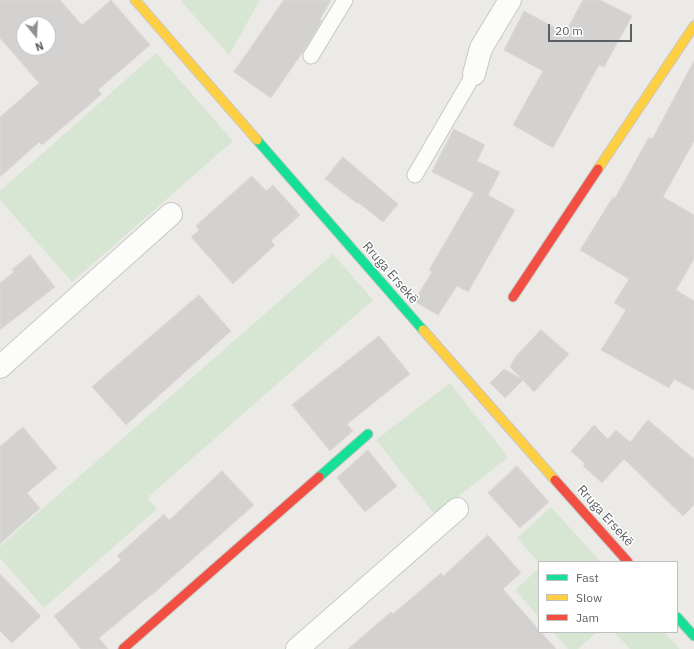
<!DOCTYPE html>
<html>
<head>
<meta charset="utf-8">
<style>
	body { margin:0 }
	#map { position:relative; width:694px; height:649px; overflow:hidden; background:#eceae6; font-family:"IBM Plex Sans",sans-serif }
	canvas { display:block }
	.legend { position:absolute; left:538px; top:561px; width:140px; height:72px; box-sizing:border-box; background:#fff; border:1px solid #bebfc1; margin:0; padding:5px 7px; list-style:none; font-size:12px; color:#5c6064 }
	.legend li { display:flex; align-items:center; gap:8px; height:20px }
	.legend b { width:20px; border:1px solid #bebfc1 }
	.north { position:absolute; left:16px; top:16px; width:40px; height:40px; box-sizing:border-box; background:#fff; border:1px solid #bebfc1; border-radius:50%; rotate:162deg; font-size:11px; font-weight:700; line-height:16px; text-align:center; color:#5c6064 }
	.north::after { content:''; display:block; margin:auto; width:14px; height:18px; background:#8e9092; clip-path:polygon(50% 0,100% 100%,50% 72%,0 100%) }
	.scale { position:absolute; left:548px; top:24px; width:84px; height:18px; box-sizing:border-box; border:2px solid #5c6064; border-top:0; padding-left:5px; font-size:12px; line-height:14px; white-space:nowrap; color:#5c6064; -webkit-text-stroke:3px #fff; paint-order:stroke }
</style>
</head>
<body>
<div id="map">
<canvas width="694" height="649"></canvas>
<ul class="legend">
<li><b style="height:5px;background:#16e098"></b>Fast</li>
<li><b style="height:5px;background:#ffcf43"></b>Slow</li>
<li><b style="height:5px;background:#f24e42"></b>Jam</li>
</ul>
<div class="north">N</div>
<div class="scale">20 m</div>
</div>
<script>
const context = document.querySelector('canvas').getContext('2d');
context.lineJoin = 'round';
function paint(path, color) { context.fillStyle = color; context.fill(path, 'evenodd'); }
function trace(path, color, width, dash) { context.strokeStyle = color; context.lineWidth = width; context.lineCap = dash ? 'butt' : 'round'; context.setLineDash(dash || []); context.stroke(path); }
function drawText(font, color, halo, rows, align = 'center') {
  context.font = font + ' "IBM Plex Sans",sans-serif'; context.lineWidth = 3; context.setLineDash([]); context.textBaseline = 'middle'; context.strokeStyle = halo; context.fillStyle = color; for (const [text, x, y, turn = 0] of rows) {
    context.save(); context.translate(x, y); context.rotate((+turn || 0) * Math.PI / 180); context.textAlign = isNaN(turn) ? turn : align; if (halo) context.strokeText(text, 0, 0); context.fillText(text, 0, 0); context.restore();
  }
}
const green = new Path2D(`
	M180 0H260L229 55Z
	M156 53 233 141 72 282 0 200V191Z
	M333 254 373 300 147 498 157 509 44 608 0 558V546Z
	M450 383 508 457 435 515 376 440Z
	M551 507 601 562H539V563L517 538Z
	M539 568V617L515 590Z
	M553 632H597L578 649H568Z
	M614 632H664L680 649H630Z`);
const building = new Path2D(`
	M0 0H60L82 25 111 0 150 45 98 90 102 94 42 145 39 142 0 177V117L39 83 0 38ZM24 24H48V48H24Z
	M284 0H331L320 19 322 20 307 46 271 98 234 72Z
	M583 0H600L632 16 604 67 599 65 553 148 513 125 543 71 504 50 524 11 565 33Z
	M694 61V141L663 197 694 215V259L676 290 694 301V390L674 379 669 388 601 350 626 310 614 303 629 279 580 250 613 197 615 198 649 137 652 139Z
	M454 129 485 145 477 161 500 172 488 195 515 210 468 292 457 286 438 315 414 301 432 272 429 270 474 193 432 172Z
	M343 157 398 204 383 222 359 203 358 204 325 179Z
	M252 176 266 191 273 185 300 215 271 241 275 245 233 284 191 237 199 230 196 226Z
	M30 255 55 287 0 330V283L14 272 12 270Z
	M199 295 231 331 126 425 92 387Z
	M541 330 569 354 534 392 523 380 505 398 490 383 504 369 522 379 510 367 516 356Z
	M379 336 410 374 347 424 353 431 330 451 292 405Z
	M648 420 694 459V505L683 516 624 459 602 483 583 466 585 464 571 451 594 425 608 439 616 430 630 442Z
	M23 427 57 468 27 493 40 508 0 544V447Z
	M368 450 397 486 365 512 337 478Z
	M517 466 549 502 520 528 488 493Z
	M222 471 254 505 152 595V594L99 638 108 649H81L54 616 121 560 117 556 164 514 169 520Z
	M488 535 521 573 503 589 539 630V632H541L556 649H348L391 612 393 614 441 573 443 576Z
	M0 574 41 616 12 643 0 631Z`);
const lane = new Path2D(`
	M311 56 345 0
	M415 175 474 74`);
const street = new Path2D(`
	M474 74 481 48 510 0
	M0 367 171 214
	M297 649 457 509`);
const fast = new Path2D(`
	M257 140 423 330
	M319 477 368 434
	M677 617 694 636`);
const slow = new Path2D(`
	M135 0 257 140
	M598 169 694 26
	M423 330 555 480`);
const jam = new Path2D(`
	M513 297 598 169
	M555 480 628 562
	M123 649 319 477`);
const streetNames = [
	["Rruga Ersekë",390,273,49],
	["Rruga Ersekë",605,516,48]
];
paint(green, '#d7e6d3');
paint(building, '#d4d2d0');
trace(building, '#dbd9d6', 1);
trace(lane, '#c8c7c7', 17);
trace(street, '#c8c7c7', 24);
trace(fast, '#c7c7c7', 11);
trace(slow, '#c7c7c7', 11);
trace(jam, '#c7c7c7', 11);
trace(lane, '#fcfcfb', 15);
trace(street, '#fcfcfb', 22);
trace(fast, '#16e098', 9);
trace(slow, '#ffcf43', 9);
trace(jam, '#f24e42', 9);
drawText('13px', '#5c6064', '#fff', streetNames);
</script>
</body>
</html>
